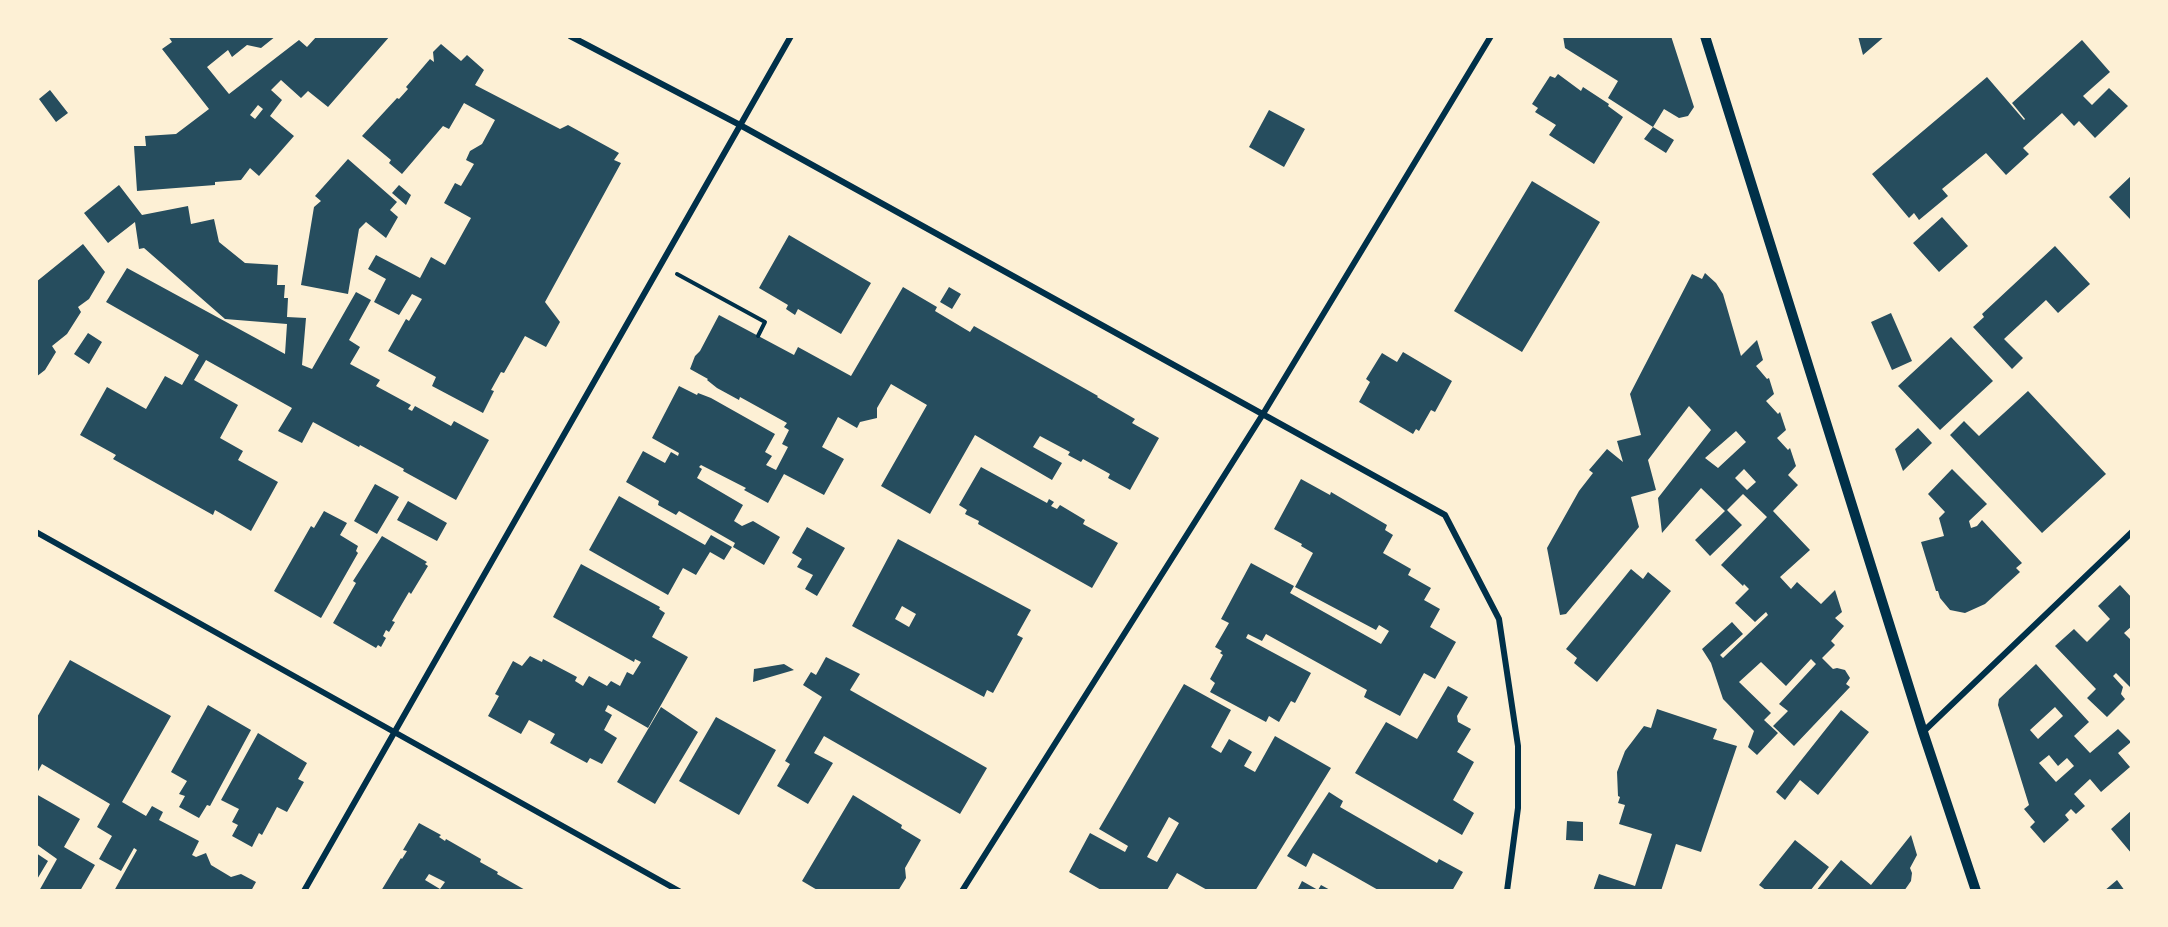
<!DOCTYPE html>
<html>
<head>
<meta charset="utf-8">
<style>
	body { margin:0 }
	#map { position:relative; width:2168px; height:927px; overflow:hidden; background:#fdf0d5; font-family:Quicksand,sans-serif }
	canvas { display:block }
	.frame { position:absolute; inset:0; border:38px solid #fdf0d5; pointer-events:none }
</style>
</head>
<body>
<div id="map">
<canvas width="2168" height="927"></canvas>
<div class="frame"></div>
</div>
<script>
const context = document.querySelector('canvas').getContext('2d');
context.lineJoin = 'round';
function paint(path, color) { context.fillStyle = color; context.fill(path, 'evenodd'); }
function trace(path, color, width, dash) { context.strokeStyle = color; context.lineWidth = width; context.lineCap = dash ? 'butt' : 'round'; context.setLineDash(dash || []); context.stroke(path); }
const building = new Path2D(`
	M168 36H276L261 48 247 45 232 57 228 50 207 67 229 94 299 40 307 47 317 36H390L328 107 308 91 301 98 281 80 271 90 282 100 270 116 294 136 259 176 250 168 241 180 215 182V185L137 191 134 146H146L145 136 176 134 209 109 162 49 172 42ZM258 105 263 109 255 119 250 115Z
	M1563 36H1671L1694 107 1688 116 1679 118 1664 109 1653 127 1674 140 1666 153 1644 139 1653 127 1608 98 1618 81 1565 48Z
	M1858 36H1885L1863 55Z
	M2082 40 2110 72 2083 96 2092 105 2109 88 2128 106 2095 138 2079 121 2074 126 2062 113 2023 148 2029 154 2006 175 1986 153 1942 189 1948 196 1919 220 1914 213 1909 218 1872 174 1987 77 2024 120 2025 119 2012 103Z
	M441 44 461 61 467 55 484 70 475 85 560 129 568 125 619 153 614 160 621 163 545 302 560 322 546 347 525 336 504 373 501 372 491 390 494 391 483 413 432 386 436 377 388 351 406 319 409 321 422 299 412 294 399 315 374 302 386 279 368 269 376 255 420 278 431 257 445 265 471 218 444 203 455 183 461 186 474 164 466 160 470 151 482 144 495 120 464 103 449 129 443 126 402 174 389 163 391 160 362 136 397 98 399 99 408 89 406 87 430 59 434 62 433 52Z
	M1558 74 1581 91 1583 87 1609 104 1608 106 1623 117 1594 164 1549 135 1556 125 1535 112 1538 108 1532 104 1550 76 1555 78Z
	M50 90 68 113 56 122 39 99Z
	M1269 110 1305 129 1284 167 1249 147Z
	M348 159 397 202 390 210 398 217 386 238 366 222 359 229 348 294 301 285 314 207 321 201 315 196Z
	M2132 175V217L2130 219 2109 197Z
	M1532 181 1600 222 1522 352 1454 311Z
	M119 185 142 215 188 206 191 224 214 219 219 242 245 263 278 265 277 285H285L284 298H288L287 317 306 318 302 365 312 369 356 292 371 300 349 340 360 347 350 364 380 380 376 386 411 405 408 409 412 411 415 406 451 426 454 421 489 440 456 500 403 471 404 469 360 445 359 447 313 422 302 443 278 431 292 408 206 360 194 380 238 405 220 438 243 451 238 460 278 482 251 531 215 510 213 515 113 459 116 455 80 435 107 387 146 409 165 376 182 385 199 355 106 302 127 268 285 354 287 324 225 319 144 248 139 249 135 222 108 243 84 213Z
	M399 185 411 195 406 205 392 193Z
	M1942 217 1968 246 1939 272 1913 243Z
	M789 235 871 283 841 334 798 309 795 315 786 309 788 305 759 288Z
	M83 244 105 272 89 299 78 307 81 312 67 334 52 346 56 352 45 370 36 377V282Z
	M2055 246 2090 284 2058 313 2046 300 2004 339 2023 358 2012 369 1973 327 1984 317 1982 314Z
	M1705 273 1716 283 1723 294 1741 356 1757 340 1763 360 1756 366 1767 379 1769 378 1774 394 1766 401 1778 414 1780 412 1786 430 1777 438 1788 450 1790 448 1796 466 1788 475 1798 485 1773 511 1810 550 1780 577 1791 589 1797 582 1821 604 1835 590 1842 612 1835 618 1844 626 1831 641 1835 645 1822 658 1833 669 1837 668 1845 670 1850 678 1846 684 1850 687 1794 746 1773 726 1788 711 1779 704 1816 664 1811 659 1786 686 1761 662 1739 682 1771 713 1764 720 1778 733 1757 755 1748 747 1754 731 1723 699 1711 663 1702 649 1732 622 1743 634 1720 655 1723 658 1768 615 1766 612 1755 622 1735 603 1749 589 1744 584 1743 586 1721 565 1767 517 1743 494 1727 510 1742 525 1710 556 1695 540 1725 511 1701 488 1662 533 1658 498 1711 430 1689 406 1648 460 1656 490 1631 497 1639 527 1566 614 1560 615 1547 548 1579 491 1593 473 1589 470 1607 449 1623 462 1617 441 1641 435 1630 394 1692 274 1702 279ZM1736 431 1746 442 1718 468 1705 458ZM1744 469 1756 482 1747 490 1735 478Z
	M903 287 937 307 935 311 970 332 974 326 1098 396 1097 397 1135 419 1132 423 1159 438 1130 490 1108 478 1110 474 1083 459 1081 462 1068 455 1070 452 1040 436 1033 447 1062 463 1052 480 975 435 930 514 881 486 927 405 891 384 877 408V418L860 422 857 428 838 417 822 447 844 459 824 495 784 474 768 503 744 490 746 488 701 465 699 467 702 469 697 478 743 505 734 521 742 526 753 521 780 537 764 565 733 547 735 543 679 511 676 515 658 505 659 501 626 482 643 451 665 463 671 452 678 456 679 453 652 438 679 386 697 395 698 393 711 398 775 434 765 452 772 456 766 465 776 470 788 447 782 444 789 430 784 427 787 423 740 397 739 400 717 388 707 380 708 379 690 369 695 356 700 351 719 315 794 355 798 347 851 376Z
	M949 287 961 294 952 309 940 302Z
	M1891 313 1912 361 1892 370 1871 322Z
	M88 333 102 342 89 364 74 354Z
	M1951 337 1993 381 1940 430 1898 386Z
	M1403 352 1452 381 1435 412 1431 410 1419 431 1416 429 1413 434 1359 402 1370 382 1366 379 1382 353 1397 362Z
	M2028 391 2106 474 2042 533 1950 435 1964 421 1979 436Z
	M1918 428 1932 443 1903 471 1895 449Z
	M981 467 1047 503 1049 499 1054 502 1051 506 1057 509 1060 505 1085 520 1083 524 1118 543 1092 588 978 524 979 521 965 514 967 510 959 505Z
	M1952 469 1987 504 1969 521 1971 528 1977 526 1982 520 2022 563 2016 568 2020 572 1985 604 1965 613 1950 610 1940 598 1938 591H1936L1921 542 1944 536 1939 518 1945 512 1928 494Z
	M1301 479 1330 495 1331 492 1387 525 1385 530 1393 535 1383 553 1411 569 1408 575 1431 588 1424 600 1440 609 1430 627 1456 642 1435 679 1424 673 1400 716 1364 697 1367 690 1266 634 1262 641 1248 634 1246 638 1311 673 1295 703 1291 701 1279 722 1269 716 1266 722 1210 692 1215 683 1210 679 1223 655 1220 653 1222 651 1215 647 1229 623 1221 619 1251 563 1294 586 1290 593 1381 644 1389 631 1379 625 1376 630 1295 587 1313 553 1301 546 1302 544 1274 529Z
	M375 484 399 497 377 534 354 521Z
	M619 496 705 545 711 535 732 547 724 560 710 552 696 575 683 568 668 595 589 550Z
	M408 501 447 523 437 541 397 520Z
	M324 511 347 523 340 535 358 546 356 551 358 553 321 618 274 591 311 526 314 528Z
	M807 527 845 548 817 596 805 589 813 575 797 567 802 559 792 553Z
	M382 536 427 562 425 564 428 566 411 594 409 592 392 621 395 622 389 632 386 630 383 636 386 638 381 647 378 645 376 648 333 623 356 583 353 581Z
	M898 539 1031 610 1017 635 1023 638 993 693 987 690 984 697 852 626ZM902 606 916 614 909 627 895 619Z
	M581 564 660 607 659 609 665 613 652 637 688 657 648 728 608 705 605 711 612 715 604 730 617 738 602 764 590 758 587 763 550 743 555 734 529 720 521 734 488 716 499 696 495 694 513 661 522 666 530 656 542 662 543 659 577 677 575 681 583 686 589 676 607 686 611 681 620 686 627 672 633 675 641 662 635 659 634 662 553 617Z
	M1631 569 1643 579 1648 572 1671 591 1597 682 1574 663 1577 658 1566 649Z
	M2120 585 2132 598V626L2124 633 2132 641V689L2116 673 2113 676 2123 687 2121 694 2125 699 2107 717 2087 698 2096 689 2055 646 2074 629 2087 642 2110 619 2098 606Z
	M826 657 860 674 850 690 987 768 960 814 824 736 814 753 833 763 808 804 777 786 790 764 785 761 822 697 803 685 811 672 816 675Z
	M70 660 171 716 122 802 146 816 152 806 163 812 159 820 199 841 192 855 196 857 206 853 211 865 231 877 241 874 256 882 251 891H114L137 850 134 848 121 871 99 859 112 836 97 827 110 804 42 764 36 775V719Z
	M784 664 794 670 753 682 754 669Z
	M2036 664 2089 722 2074 736 2090 753 2118 729 2131 742 2118 753 2130 767 2101 792 2090 779 2074 794 2085 806 2076 814 2071 809 2065 815 2069 820 2044 843 2030 827 2035 822 2024 809 2029 805 1998 705 1999 699ZM2055 707 2063 716 2038 739 2030 730ZM2049 755 2058 766 2067 758 2074 766 2056 782 2039 763Z
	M1184 684 1231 710 1211 747 1221 753 1229 739 1252 752 1244 766 1255 772 1275 736 1331 768 1255 891H1209L1177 873 1167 890 1170 891H1103L1069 872 1090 833 1125 852 1128 846 1099 829ZM1169 817 1179 823 1157 862 1147 857Z
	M1448 686 1468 697 1457 716 1458 722 1471 729 1457 752 1474 762 1453 800 1474 813 1462 835 1355 773 1386 722 1417 739Z
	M208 705 251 730 210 806 207 805 199 818 179 807 185 796 179 794 187 781 171 772Z
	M661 707 698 732 655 804 617 782Z
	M1657 709 1717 729 1713 739 1737 746 1701 852 1676 844 1661 891H1593L1599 874 1635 886 1652 834 1619 824 1625 805 1618 803 1620 797 1618 796 1617 772 1625 751 1644 726 1651 728Z
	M1841 710 1869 732 1818 795 1800 780 1785 800 1776 792Z
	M716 717 776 750 739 815 679 781Z
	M258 733 307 763 298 779 304 782 287 812 277 807 262 835 259 833 252 847 232 836 238 825 232 822 239 809 221 800Z
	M1329 792 1343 801 1340 807 1437 863 1439 859 1463 872 1452 891H1380L1313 853 1306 867 1287 856Z
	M36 794 80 819 64 847 95 865 80 891H39L57 859 36 844Z
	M853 795 902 825 901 828 921 840 905 868 906 878 898 891H819L802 881Z
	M2132 810V854L2111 829Z
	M1567 821 1583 822V841L1566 840Z
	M419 823 441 835 439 837 445 841 446 839 481 859 480 862 498 872 497 874 527 891H381L401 858 402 859 407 851 403 850ZM429 874 445 882 440 889 425 880Z
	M1911 835 1917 855 1910 868 1912 873 1911 881 1904 891H1816L1841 860 1871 885Z
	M1795 840 1829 867 1810 891H1767L1759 885Z
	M36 853 48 861 36 881Z
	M2117 880 2125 891H2104Z
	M1302 881 1318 890 1321 885 1332 891H1297Z`);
const path = new Path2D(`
	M677 274 765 322 758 336`);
const minor = new Path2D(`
	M570 36 740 125 1445 515 1499 619 1518 746V808L1507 891
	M36 532 679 891
	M1923 732 2132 532
	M304 891 791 36
	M962 891 1263 414 1491 36`);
const tertiary = new Path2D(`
	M1705 36 1923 732 1976 891`);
paint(building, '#264d5e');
trace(path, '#003049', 4);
trace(minor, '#003049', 6);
trace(tertiary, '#003049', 10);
</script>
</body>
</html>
